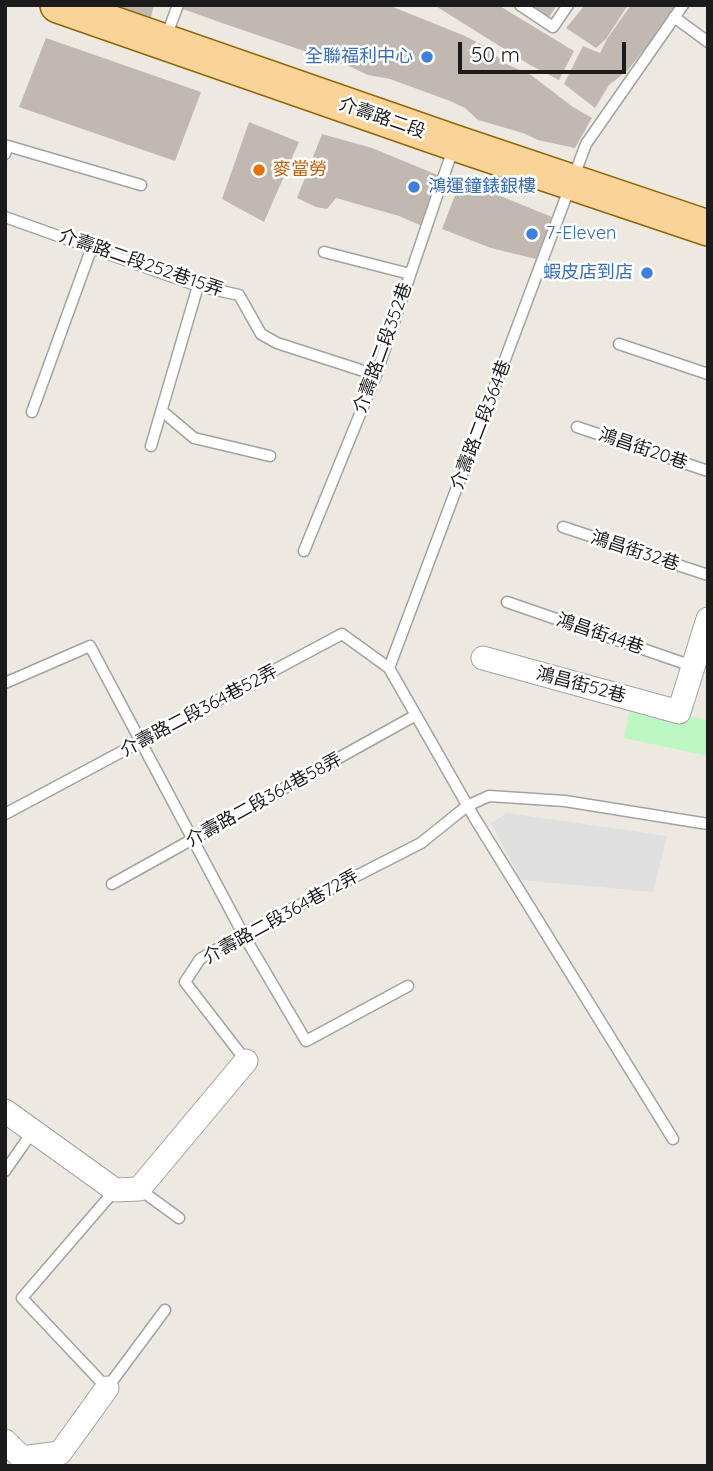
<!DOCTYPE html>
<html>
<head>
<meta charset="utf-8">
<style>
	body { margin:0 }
	#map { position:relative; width:713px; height:1471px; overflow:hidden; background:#ede9e1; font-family:Quicksand,sans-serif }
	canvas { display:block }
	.frame { position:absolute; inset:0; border:7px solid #1b1b1b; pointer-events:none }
	.scale { position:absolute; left:458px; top:42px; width:168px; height:32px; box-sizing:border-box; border:4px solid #1b1b1b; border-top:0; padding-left:9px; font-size:21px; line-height:24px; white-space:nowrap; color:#1b1b1b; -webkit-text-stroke:5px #fff; paint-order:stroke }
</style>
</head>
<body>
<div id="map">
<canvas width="713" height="1471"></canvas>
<div class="frame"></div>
<div class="scale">50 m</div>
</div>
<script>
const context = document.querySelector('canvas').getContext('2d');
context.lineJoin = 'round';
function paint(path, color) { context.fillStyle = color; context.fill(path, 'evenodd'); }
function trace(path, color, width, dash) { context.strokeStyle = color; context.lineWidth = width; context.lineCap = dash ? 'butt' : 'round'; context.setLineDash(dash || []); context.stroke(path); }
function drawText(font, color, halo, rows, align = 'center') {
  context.font = font + ' Quicksand,"Noto Sans TC",sans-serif'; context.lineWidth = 5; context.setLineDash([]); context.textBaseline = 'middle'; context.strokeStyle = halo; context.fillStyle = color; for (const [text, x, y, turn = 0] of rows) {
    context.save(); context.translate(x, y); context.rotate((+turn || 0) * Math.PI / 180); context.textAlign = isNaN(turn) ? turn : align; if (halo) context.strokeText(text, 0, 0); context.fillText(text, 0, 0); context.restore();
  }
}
const park = new Path2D(`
	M631 704 708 720V756L624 738Z`);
const parking = new Path2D(`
	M507 813 667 836 653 892 521 880 491 823Z`);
const building = new Path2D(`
	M108 5H154L150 21Z
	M184 5H388L465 36 491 49 502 62 531 75 573 107 592 118 575 148 538 140 523 133 478 120 465 108 450 101 390 79 368 75 351 67 222 23 183 9Z
	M434 5H498L574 51 559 80 530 65Z
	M530 5H557L549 17Z
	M585 5H628L606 39 596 48 566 28Z
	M631 5H679L628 70 609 85 595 108 564 84 583 46 600 53 607 39Z
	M46 38 201 92 175 161 19 107Z
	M249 122 299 142 264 222 222 199Z
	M322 134 372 148 440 176 422 226 399 216 336 198 327 209 316 207 297 198Z
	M461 180 552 217 536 259 491 248 442 229Z`);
const service = new Path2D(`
	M520 5 553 27 568 5
	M674 17 708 42
	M166 37 178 5
	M5 154 8 146 141 185
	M5 217 198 286 239 295 261 334 277 343 376 375
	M324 252 410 274
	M619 344 708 374
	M162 411 194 438 270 456
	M32 412 92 247
	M577 427 708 471
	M151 446 198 286
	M563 527 708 575
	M304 551 376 375 454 146
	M507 602 692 666
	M389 668 586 144 683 5
	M5 683 90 646 243 934 306 1041 408 986
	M5 814 342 634 389 668 474 817 673 1139
	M112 884 416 715
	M246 1061 185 982 200 959 243 934 421 843 467 806 489 796 565 801 708 824
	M5 1171 33 1131
	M139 1189 179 1218
	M115 1190 22 1298 107 1388 165 1310`);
const minor = new Path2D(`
	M483 658 679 712 708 619
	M5 1111 115 1190 139 1189 246 1061
	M5 1441 22 1458 60 1453 107 1388`);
const primary = new Path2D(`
	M58 5 455 143 708 228`);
const markers = [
	[427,57,7,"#3f7fe0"],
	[259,170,7,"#e8710a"],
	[414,187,7,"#3f7fe0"],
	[532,234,7,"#3f7fe0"],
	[647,273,7,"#3f7fe0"]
];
const shopNames = [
	["全聯福利中心",413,57],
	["鴻運鐘錶銀樓",428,187,"left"],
	["7-Eleven",546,234,"left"],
	["蝦皮店到店",633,273]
];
const streetNames = [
	["介壽路二段",382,118,19],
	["介壽路二段252巷15弄",141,263,19],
	["介壽路二段352巷",383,348,-70],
	["介壽路二段364巷",481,425,-69],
	["鴻昌街20巷",643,449,19],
	["鴻昌街32巷",635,551,18],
	["鴻昌街44巷",600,634,19],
	["鴻昌街52巷",581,685,15],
	["介壽路二段364巷52弄",199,711,-28],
	["介壽路二段364巷58弄",264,800,-29],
	["介壽路二段364巷72弄",281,917,-29]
];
const foodNames = [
	["麥當勞",273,170]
];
paint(park, '#bdf8c3');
paint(parking, '#dfdfdf');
paint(building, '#c1b8b1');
trace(service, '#a2a2a2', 13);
trace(minor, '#a2a2a2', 25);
trace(primary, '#906503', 38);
trace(service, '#fff', 10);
trace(minor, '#fff', 23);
trace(primary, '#fad399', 35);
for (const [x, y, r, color] of markers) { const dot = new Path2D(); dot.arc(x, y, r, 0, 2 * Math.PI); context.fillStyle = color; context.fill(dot); trace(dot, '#fff', 2.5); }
drawText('18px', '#366cbe', '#fff', shopNames, 'right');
drawText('18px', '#1b1b1b', '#fff', streetNames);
drawText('18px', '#c56008', '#fff', foodNames, 'left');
</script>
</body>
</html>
